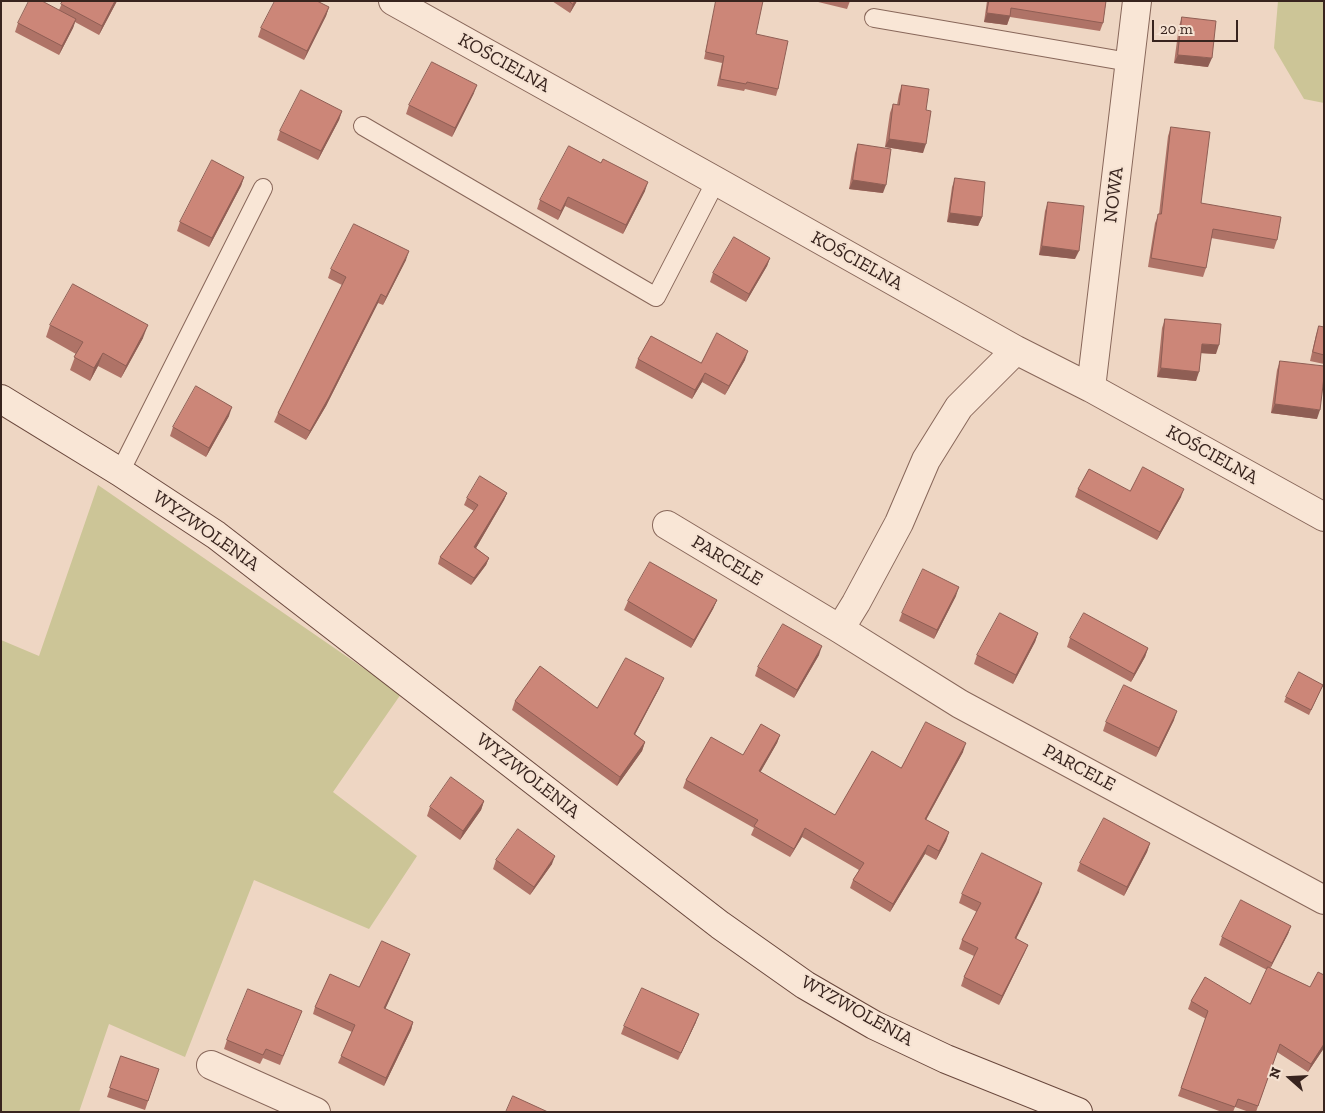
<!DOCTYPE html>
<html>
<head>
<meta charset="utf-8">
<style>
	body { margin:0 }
	#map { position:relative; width:1325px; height:1113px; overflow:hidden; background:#eed6c3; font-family:"Zilla Slab",serif }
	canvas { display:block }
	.frame { position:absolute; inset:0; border:2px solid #38241e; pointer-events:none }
	.north { position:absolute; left:1265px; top:1053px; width:50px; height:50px; -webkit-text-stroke:4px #f5e2d2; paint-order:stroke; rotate:289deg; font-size:14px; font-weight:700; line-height:20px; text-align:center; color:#38241e }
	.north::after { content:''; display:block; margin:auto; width:18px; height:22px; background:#38241e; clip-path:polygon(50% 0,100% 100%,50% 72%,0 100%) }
	.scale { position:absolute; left:1152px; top:20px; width:86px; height:22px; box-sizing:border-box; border:2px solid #38241e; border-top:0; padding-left:6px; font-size:15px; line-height:18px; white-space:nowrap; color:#38241e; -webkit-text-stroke:4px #f5e2d2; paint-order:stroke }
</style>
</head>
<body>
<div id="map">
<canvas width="1325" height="1113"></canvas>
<div class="frame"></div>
<div class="north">N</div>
<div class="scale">20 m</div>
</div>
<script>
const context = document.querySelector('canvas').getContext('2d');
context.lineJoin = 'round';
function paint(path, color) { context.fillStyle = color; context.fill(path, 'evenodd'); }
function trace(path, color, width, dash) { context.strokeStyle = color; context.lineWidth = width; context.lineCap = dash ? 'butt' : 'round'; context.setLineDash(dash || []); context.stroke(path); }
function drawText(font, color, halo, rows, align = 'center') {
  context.font = font + ' "Zilla Slab",serif'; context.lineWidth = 4; context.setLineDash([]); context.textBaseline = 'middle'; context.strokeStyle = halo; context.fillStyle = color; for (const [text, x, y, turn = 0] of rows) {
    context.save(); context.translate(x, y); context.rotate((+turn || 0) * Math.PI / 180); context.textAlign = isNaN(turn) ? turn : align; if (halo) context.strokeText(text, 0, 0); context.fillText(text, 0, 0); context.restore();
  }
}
const green = new Path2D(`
	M1278 1H1324V103L1304 99 1274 48Z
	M98 485 401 694 333 792 417 856 369 929 254 880 185 1057 109 1024 79 1112H1V640L39 656Z`);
const service = new Path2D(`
	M874 18 1129 62
	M363 126 656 297 716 181
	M120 472 263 188`);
const minor = new Path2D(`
	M393 1 716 181 1016 350 1091 388 1324 517
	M1091 388 1137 1
	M667 525 840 629 960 704 1324 900
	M840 629 856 603 899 523 926 460 959 407 1016 350
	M211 1065 316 1112`);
const secondary = new Path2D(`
	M1 399 120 472 216 535 720 925 805 985 874 1025 946 1059 1078 1112`);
const wall = new Path2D(`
	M63 1H117L99 35 75 22 73 28 59 55 15 32 18 23 59 10Z
	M552 1H577L570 13Z
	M716 1 756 34 778 89 776 96 745 89 744 91 717 86 722 63 704 59Z
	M814 1H850L847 9Z
	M987 1H1106L1103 23 1100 31 1010 17 1007 25 984 22Z
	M329 7 326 16 304 60 258 37 261 28Z
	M1182 17 1208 67 1174 63 1179 26Z
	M902 85 926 110 923 153 885 147 890 113 893 104 897 105 899 94Z
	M474 93 452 137 406 114 409 105Z
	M342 111 339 120 318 160 277 140 280 131Z
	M1171 127 1201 203 1277 240 1274 249 1211 238 1206 268 1203 277 1148 267 1155 223 1159 214 1168 136Z
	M858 144 883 193 849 189 855 153Z
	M601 163 645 191 623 234 565 206 558 220 537 209 540 200Z
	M244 177 241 186 209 247 177 231 180 222Z
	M955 178 982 217 978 226 947 222 952 187Z
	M1048 202 1075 259 1039 255 1045 211Z
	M770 258 767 266 746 302 710 282 713 273Z
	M406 260 383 305 378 303 326 406 306 440 274 422 278 413 342 285 328 278 331 269Z
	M1165 319 1216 354 1201 353 1196 381 1157 377 1162 328Z
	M50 325 143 338 121 378 98 366 90 381 70 370 76 354 46 337Z
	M1319 326 1324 327V364L1310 361 1316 335Z
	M638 359 701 363 745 360 725 395 702 382 692 399 635 368Z
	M1280 361 1317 419 1271 413 1277 370Z
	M229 416 206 457 170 436 173 427Z
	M1078 489 1130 491 1181 497 1157 540 1075 497Z
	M507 493 504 500 476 548 489 558 486 565 471 585 438 564 440 557 474 511 464 505 467 498Z
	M956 596 934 639 899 621 902 613Z
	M717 600 713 609 691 648 624 610 628 601Z
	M1038 633 1035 642 1013 684 974 664 977 655Z
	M1070 638 1148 648 1145 657 1131 682 1067 647Z
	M819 655 794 698 755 676 758 667Z
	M1323 685 1309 715 1284 702 1286 697Z
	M660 687 635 734 645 742 642 751 617 786 512 710 515 701 597 708Z
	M1174 720 1156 757 1103 731 1106 722Z
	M780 735 777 743 760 772 835 815 901 768 963 752 926 820 949 832 946 841 936 860 925 854 890 912 850 888 853 880 859 870 802 837 790 857 751 835 754 828 683 788 686 780 743 755Z
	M484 801 481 810 460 840 427 816 430 807Z
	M1150 843 1147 852 1124 896 1077 871 1080 863Z
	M496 860 552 864 530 895 493 869Z
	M1039 892 1016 939 1028 945 1024 954 999 1005 961 986 964 977 974 956 959 949 962 940 977 912 959 903 962 894Z
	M1291 926 1288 934 1270 968 1310 987 1324 975V1048L1308 1072 1277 1052 1256 1112H1249L1235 1107 1233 1112H1222L1178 1096 1206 1019 1188 1009 1191 1001 1250 1004 1267 970 1219 945 1222 937Z
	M410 954 385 1009 413 1022 411 1030 384 1086 338 1063 352 1032 313 1014 315 1007 359 987Z
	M302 1011 280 1065 263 1058 260 1064 224 1049 227 1040Z
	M696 1022 678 1060 621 1034 624 1026Z
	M121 1056 159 1069 145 1110 107 1097Z`);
const shadedWall = new Path2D(`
	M115 1H117L99 35 102 26Z
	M575 1H577L570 13 573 4Z
	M329 7 326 16 304 60 307 51Z
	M987 13 1010 16 1007 25 984 22Z
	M76 19 73 28 59 55 62 46Z
	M1178 55 1212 58 1208 67 1174 63Z
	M477 85 474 93 452 137 455 128Z
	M342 111 339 120 318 160 321 151Z
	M889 139 926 144 923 153 885 147Z
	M244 177 241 186 209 247 212 238Z
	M853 180 886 185 883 193 849 189Z
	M648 182 645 191 623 234 626 225Z
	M568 197 565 206 558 220 561 211Z
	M950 213 982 217 978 226 947 222Z
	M1042 246 1079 251 1075 259 1039 255Z
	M409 251 406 260 383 305 386 297Z
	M770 258 767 266 746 302 749 294Z
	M381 294 378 303 326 406 306 440 310 431Z
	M148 325 143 338 121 378 126 366Z
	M1202 344 1219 345 1216 354 1199 353Z
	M748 351 745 360 725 395 729 386Z
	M103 353 98 366 90 381 94 368Z
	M1161 368 1199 372 1196 381 1157 377Z
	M705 373 702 382 692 399 695 390Z
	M1275 404 1320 410 1317 419 1271 413Z
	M232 407 229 416 206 457 209 448Z
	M1184 489 1181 497 1157 540 1160 532Z
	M507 493 504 500 472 555 474 547Z
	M489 558 486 565 471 585 474 578Z
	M959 587 956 596 934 639 937 630Z
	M717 600 713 609 691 648 694 640Z
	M1038 633 1035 642 1013 684 1016 675Z
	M822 646 819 655 794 698 797 690Z
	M1148 648 1145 657 1131 682 1134 674Z
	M664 678 660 687 631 742 634 734Z
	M1177 711 1174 720 1156 757 1159 748Z
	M780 735 777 743 756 780 759 771Z
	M645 742 642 751 617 786 620 777Z
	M966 743 963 752 922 827 925 819Z
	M484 801 481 810 460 840 463 831Z
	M805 828 802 837 790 857 794 849Z
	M949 832 946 841 936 860 939 851Z
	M1150 843 1147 852 1124 896 1127 887Z
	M928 845 925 854 890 912 893 904Z
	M555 856 552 864 530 895 534 887Z
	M1042 883 1039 892 1012 947 1015 938Z
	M1291 926 1288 934 1269 971 1272 963Z
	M1028 945 1024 954 999 1005 1002 996Z
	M410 954 407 962 382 1016 384 1008Z
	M699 1014 696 1022 678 1060 681 1053Z
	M413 1022 411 1030 384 1086 386 1078Z
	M1324 1044V1048L1308 1072 1311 1064Z`);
const building = new Path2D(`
	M29 1H42L76 19 62 46 18 23Z
	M63 1H115L102 26 61 4Z
	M275 1H317L329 7 307 51 261 28Z
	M569 1H575L573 4Z
	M716 1H763L756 34 788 41 778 89 747 82 746 84 720 79 724 56 706 52Z
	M989 1H1106L1103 23 1011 8 1010 16 987 13Z
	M1182 17 1216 21 1212 58 1178 55Z
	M432 62 477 85 455 128 409 105Z
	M902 85 929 89 926 110 931 111 926 144 889 139 893 104 899 105Z
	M301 90 342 111 321 151 280 131Z
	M1171 127 1210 132 1201 203 1281 217 1277 240 1213 229 1206 268 1151 258 1158 214H1161Z
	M858 144 891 149 886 185 853 180Z
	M569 146 601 163 603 159 648 182 626 225 568 197 561 211 540 200Z
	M212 160 244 177 212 238 180 222Z
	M955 178 985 182 982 217 950 213Z
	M1048 202 1084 206 1079 251 1042 246Z
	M354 224 409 251 386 297 381 294 329 397 310 431 278 413 346 277 331 269Z
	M734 237 770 258 749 294 713 273Z
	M73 284 148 325 126 366 103 353 94 368 74 357 83 342 50 325Z
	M1165 319 1221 324 1219 345 1202 344 1199 372 1161 368Z
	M1319 326 1324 327V355L1313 352Z
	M717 333 748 351 729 386 705 373 695 390 638 359 651 336 701 363Z
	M1280 361 1324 366V377L1320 410 1275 404Z
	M196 386 232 407 209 448 173 427Z
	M1143 467 1184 489 1160 532 1078 489 1089 469 1130 491Z
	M480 476 507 493 474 547 489 558 474 578 440 557 478 505 467 498Z
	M650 562 717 600 694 640 628 601Z
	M923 569 959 587 937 630 902 613Z
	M1000 613 1038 633 1016 675 977 655Z
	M1084 613 1148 648 1134 674 1070 638Z
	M783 624 822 646 797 690 758 667Z
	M626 658 664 678 634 734 645 742 620 777 515 701 540 666 597 708Z
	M1299 672 1323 685 1311 710 1286 697Z
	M1124 685 1177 711 1159 748 1106 722Z
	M926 722 966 743 925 819 949 832 939 851 928 845 893 904 853 880 864 863 805 828 794 849 754 826 758 820 686 780 711 737 743 755 761 724 780 735 759 771 835 815 872 751 901 768Z
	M451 777 484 801 463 831 430 807Z
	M1104 818 1150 843 1127 887 1080 863Z
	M518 829 555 856 534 887 496 860Z
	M982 853 1042 883 1015 938 1028 945 1002 996 964 977 978 948 962 940 981 903 962 894Z
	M1241 900 1291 926 1272 963 1222 937Z
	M382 941 410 954 384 1008 413 1022 386 1078 341 1056 355 1025 315 1007 330 974 359 987Z
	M1268 967 1310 987 1318 972 1324 975V1044L1311 1064 1280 1044 1258 1106 1238 1099 1235 1107 1181 1088 1208 1011 1191 1001 1205 977 1250 1004Z
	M642 988 699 1014 681 1053 624 1026Z
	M248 989 302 1011 283 1056 266 1049 263 1055 227 1040Z
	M121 1056 159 1069 148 1101 110 1088Z
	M513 1096 548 1112H506Z`);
const streetNames = [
	["KOŚCIELNA",504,63,29],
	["NOWA",1114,195,-83],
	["KOŚCIELNA",857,261,29],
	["KOŚCIELNA",1212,455,29],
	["WYZWOLENIA",206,531,35],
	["PARCELE",727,561,31],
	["PARCELE",1079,768,28],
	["WYZWOLENIA",528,776,38],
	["WYZWOLENIA",857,1011,29]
];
paint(green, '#ccc597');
trace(service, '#88675a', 20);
trace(minor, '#88675a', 30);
trace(secondary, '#6a483d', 30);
trace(service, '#f9e6d6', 18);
trace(minor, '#f9e6d6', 28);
trace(secondary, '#f9e6d6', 28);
paint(wall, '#af7367');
paint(shadedWall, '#8f5e54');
paint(building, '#cc8678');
trace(building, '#8f5e54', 1);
drawText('19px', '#38241e', '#f5e2d2', streetNames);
</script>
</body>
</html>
